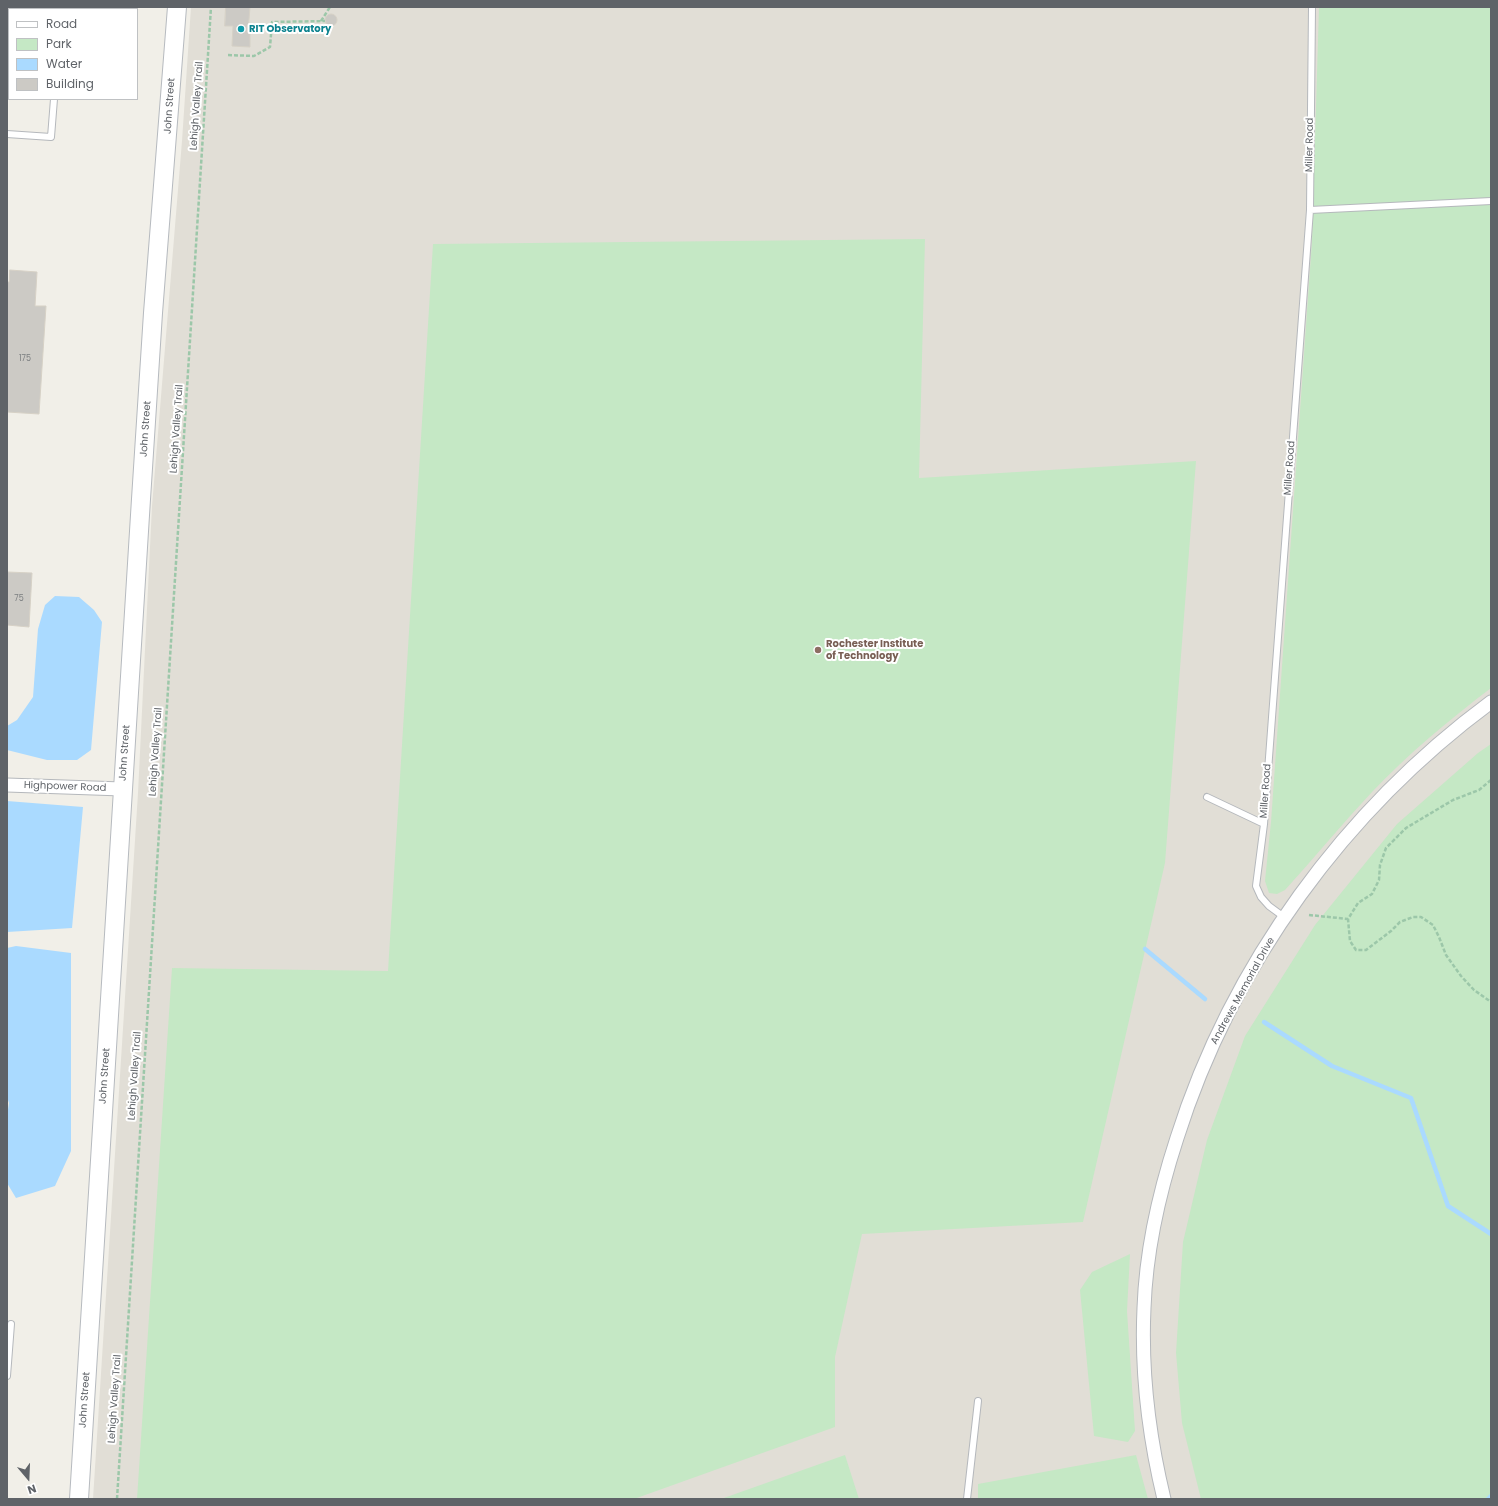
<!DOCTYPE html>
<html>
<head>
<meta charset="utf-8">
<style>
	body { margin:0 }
	#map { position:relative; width:1498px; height:1506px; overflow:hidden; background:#f1efe8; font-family:Poppins,sans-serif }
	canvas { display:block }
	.frame { position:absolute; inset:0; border:8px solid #5f6368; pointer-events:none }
	.legend { position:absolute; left:8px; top:8px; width:130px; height:92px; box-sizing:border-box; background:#fff; border:1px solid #bfc1c3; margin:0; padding:5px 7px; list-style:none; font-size:12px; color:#5f6368 }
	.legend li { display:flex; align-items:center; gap:8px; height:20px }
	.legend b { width:20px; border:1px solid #bfc1c3 }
	.north { position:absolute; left:8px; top:1458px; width:40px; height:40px; -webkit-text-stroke:3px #fff; paint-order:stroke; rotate:161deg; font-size:11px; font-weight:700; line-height:16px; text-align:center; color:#5f6368 }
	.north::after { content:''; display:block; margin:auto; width:14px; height:18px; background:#5f6368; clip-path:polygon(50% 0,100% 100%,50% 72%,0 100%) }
</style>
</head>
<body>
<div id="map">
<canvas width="1498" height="1506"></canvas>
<div class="frame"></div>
<ul class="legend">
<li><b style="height:5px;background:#fff"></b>Road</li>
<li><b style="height:11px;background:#c5e8c5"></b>Park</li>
<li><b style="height:11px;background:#aadaff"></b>Water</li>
<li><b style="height:11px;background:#cccac5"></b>Building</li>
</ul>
<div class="north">N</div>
</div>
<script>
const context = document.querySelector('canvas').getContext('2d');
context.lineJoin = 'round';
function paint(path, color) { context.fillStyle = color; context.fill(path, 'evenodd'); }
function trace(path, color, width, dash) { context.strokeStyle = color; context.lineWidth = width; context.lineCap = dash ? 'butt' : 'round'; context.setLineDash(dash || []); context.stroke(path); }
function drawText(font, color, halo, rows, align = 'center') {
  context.font = font + ' Poppins,sans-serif'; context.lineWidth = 4; context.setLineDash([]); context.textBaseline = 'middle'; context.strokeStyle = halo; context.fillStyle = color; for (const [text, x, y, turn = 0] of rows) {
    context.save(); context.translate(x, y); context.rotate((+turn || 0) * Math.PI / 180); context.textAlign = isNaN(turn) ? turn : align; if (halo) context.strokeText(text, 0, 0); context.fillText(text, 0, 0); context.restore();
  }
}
const education = new Path2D(`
	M191 7H1491V1499H93L138 793 152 506 182 141Z`);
const green = new Path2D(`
	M1319 7H1491V688C1449 720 1408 754 1372 792 1342 824 1314 858 1285 890L1277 894 1269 893 1265 881 1271 822 1312 241Z
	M925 239 919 478 1196 461 1165 863 1083 1222 862 1234 835 1357V1427L634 1499H137L172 968 388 971 433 244Z
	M1491 744V1499H1201L1182 1423 1176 1353 1183 1242 1207 1140 1245 1036 1315 925 1397 824 1478 753Z
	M1130 1254 1127 1311 1135 1431 1128 1442 1094 1436 1080 1290 1092 1272Z
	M845 1455 859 1499H721Z
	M1136 1455 1148 1499H978V1484Z`);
const water = new Path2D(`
	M55 596 79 597 94 610 102 622 91 750 77 760H47L7 750V726L17 720 33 697 38 629 45 605Z
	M7 801 83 807 72 928 7 932Z
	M16 946 71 953V1151L55 1186 16 1198 7 1183V1116L9 1103 7 1097V948Z`);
const stream = new Path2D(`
	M1145 949 1205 999
	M1264 1022 1332 1066 1411 1098 1448 1206 1491 1234
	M1488 1499 1491 1496`);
const building = new Path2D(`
	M226 7H250L248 31H250V47L232 46 233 26H225Z
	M325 20a6 6 0 1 1 12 0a6 6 0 1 1-12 0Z
	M10 270 37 272 35 306H46L39 414 7 412V282H9Z
	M7 572 32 573 29 627 7 625Z`);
const path = new Path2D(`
	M321 21 330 7
	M228 55 254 56 270 47 272 22 325 21
	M1491 780 1479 790 1453 800 1406 828 1386 848 1380 865 1379 880 1372 894 1358 903 1348 919 1350 941 1356 950H1366L1391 931 1400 922 1413 917H1421L1433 925 1439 937 1446 955 1461 976 1474 990 1491 1002
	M1309 915 1348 919
	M117 1499 211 7`);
const lane = new Path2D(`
	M60 9V7
	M7 134 51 137 54 99
	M1310 210 1491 201
	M1207 797 1264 824
	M1284 917 1269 906 1261 897 1256 886 1264 824 1310 210 1312 7
	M7 1376 11 1324
	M967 1499 978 1401`);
const street = new Path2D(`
	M7 785 122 789
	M1164 1499C1149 1437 1141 1372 1144 1308 1146 1250 1159 1193 1177 1138 1232 964 1345 810 1491 702`);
const secondary = new Path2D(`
	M79 1499 141 499 153 313 177 7`);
const markers = [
	[241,29,4,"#0f9aa8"],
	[818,650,4,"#8d6e63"]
];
const numberNames = [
	["175",25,359],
	["75",19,599]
];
const cultureNames = [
	["RIT Observatory",249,29]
];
const streetNames = [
	["John Street",170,106,-86],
	["Lehigh Valley Trail",197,106,-86],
	["Miller Road",1310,145,-89],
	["John Street",146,429,-86],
	["Lehigh Valley Trail",177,429,-86],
	["Miller Road",1290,468,-86],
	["Lehigh Valley Trail",156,752,-86],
	["John Street",125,753,-86],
	["Highpower Road",65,787,2],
	["Miller Road",1266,791,-86],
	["Andrews Memorial Drive",1243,991,-61],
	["John Street",105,1076,-86],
	["Lehigh Valley Trail",135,1076,-86],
	["Lehigh Valley Trail",115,1399,-86],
	["John Street",85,1400,-86]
];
const educationNames = [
	["Rochester Institute",826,644],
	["of Technology",826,656]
];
paint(education, '#e1ded6');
paint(green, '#c5e8c5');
paint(water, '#aadaff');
trace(stream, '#aadaff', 4.5);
paint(building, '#cccac5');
trace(building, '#d6d1c6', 1);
trace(lane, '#b5b8bc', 8);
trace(street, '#b5b8bc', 15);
trace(secondary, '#b6babf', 20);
trace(path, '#9cc7a9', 2.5, [4, 2]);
trace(lane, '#fff', 6);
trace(street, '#fff', 13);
trace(secondary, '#fff', 18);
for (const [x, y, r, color] of markers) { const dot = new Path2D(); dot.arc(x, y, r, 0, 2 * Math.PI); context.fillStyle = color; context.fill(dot); trace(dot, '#fff', 1.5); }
drawText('8px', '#7a7d7f', null, numberNames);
drawText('bold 10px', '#0d838f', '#fff', cultureNames, 'left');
drawText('10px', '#5f6368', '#fff', streetNames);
drawText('bold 10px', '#785e54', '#fff', educationNames, 'left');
</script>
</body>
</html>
